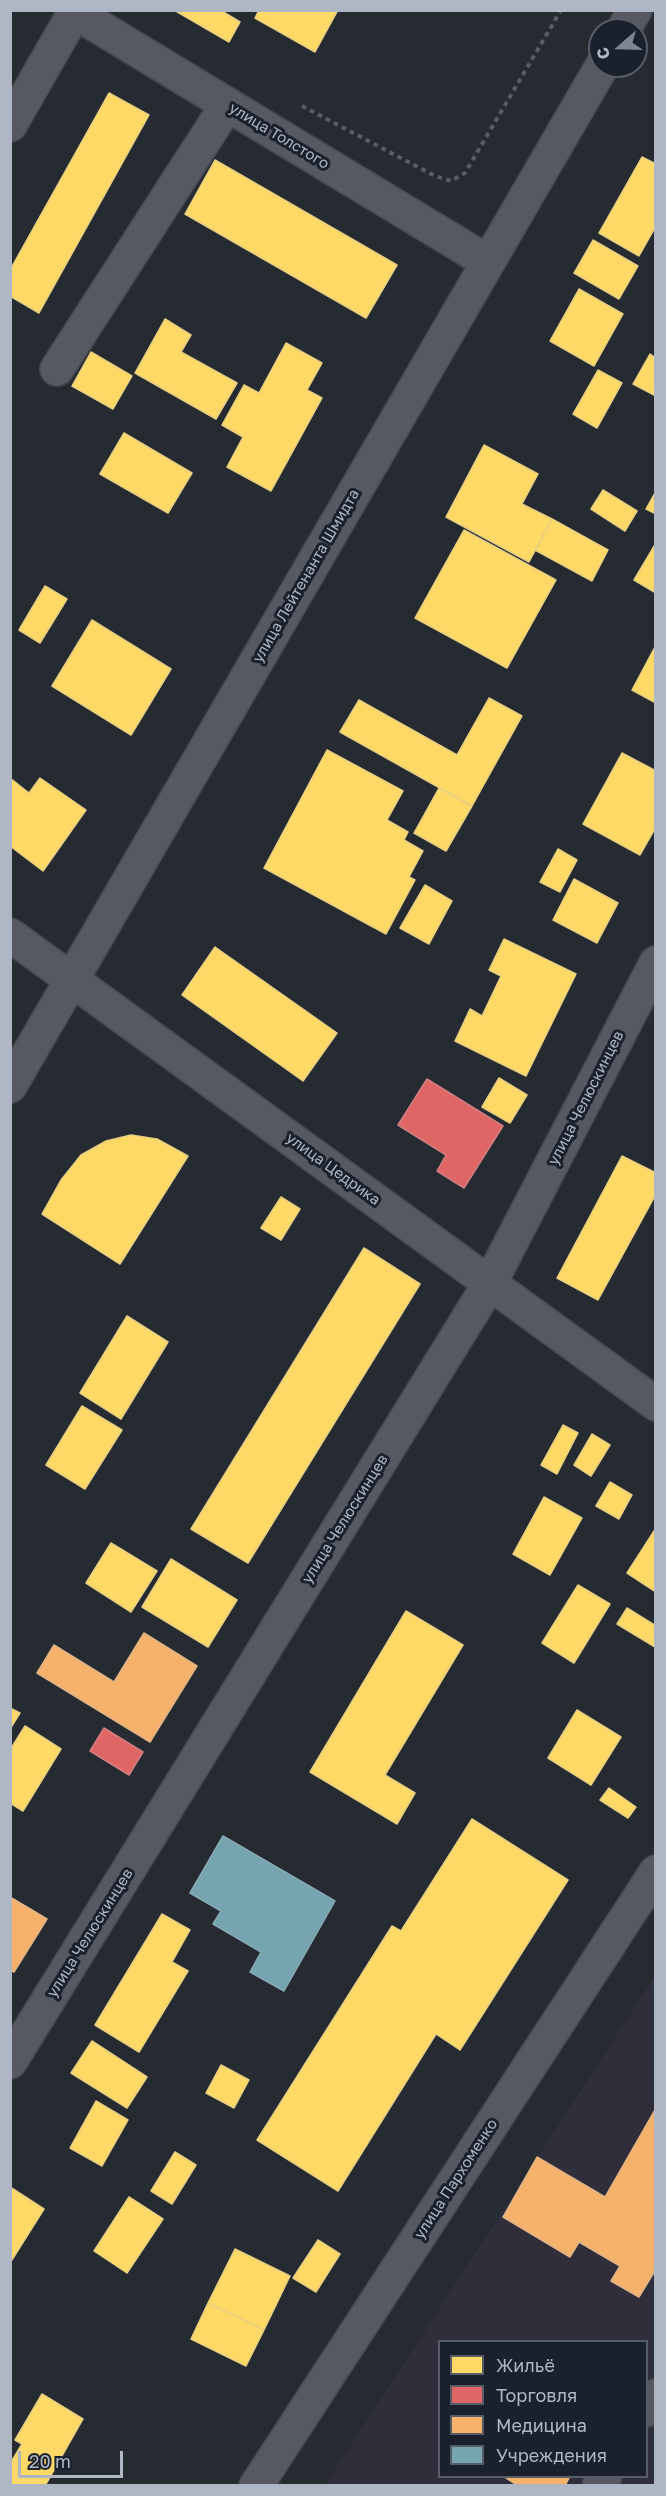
<!DOCTYPE html>
<html>
<head>
<meta charset="utf-8">
<style>
	body { margin:0 }
	#map { position:relative; width:666px; height:2496px; overflow:hidden; background:#262b32; font-family:"Golos Text",sans-serif }
	canvas { display:block }
	.frame { position:absolute; inset:0; border:12px solid #afb7c4; pointer-events:none }
	.legend { position:absolute; left:438px; top:2340px; width:210px; height:138px; box-sizing:border-box; background:#1a212c; border:2px solid #565d69; margin:0; padding:8px 10px; list-style:none; font-size:18px; color:#afb7c4 }
	.legend li { display:flex; align-items:center; gap:12px; height:30px }
	.legend b { width:30px; border:2px solid #565d69 }
	.north { position:absolute; left:588px; top:18px; width:60px; height:60px; box-sizing:border-box; background:#1a212c; border:2px solid #565d69; border-radius:50%; rotate:250deg; font-size:16px; font-weight:700; line-height:24px; text-align:center; color:#afb7c4 }
	.north::after { content:''; display:block; margin:auto; width:21px; height:27px; background:#7f8691; clip-path:polygon(50% 0,100% 100%,50% 72%,0 100%) }
	.scale { position:absolute; left:18px; top:2451px; width:105px; height:27px; box-sizing:border-box; border:3px solid #afb7c4; border-top:0; padding-left:8px; font-size:18px; line-height:21px; white-space:nowrap; color:#afb7c4; -webkit-text-stroke:4px #1a212c; paint-order:stroke }
</style>
</head>
<body>
<div id="map">
<canvas width="666" height="2496"></canvas>
<div class="frame"></div>
<ul class="legend">
<li><b style="height:16px;background:#ffd966"></b>Жильё</li>
<li><b style="height:16px;background:#e06666"></b>Торговля</li>
<li><b style="height:16px;background:#f6b26b"></b>Медицина</li>
<li><b style="height:16px;background:#76a5af"></b>Учреждения</li>
</ul>
<div class="north">С</div>
<div class="scale">20 m</div>
</div>
<script>
const context = document.querySelector('canvas').getContext('2d');
context.lineJoin = 'round';
function paint(path, color) { context.fillStyle = color; context.fill(path, 'evenodd'); }
function trace(path, color, width, dash) { context.strokeStyle = color; context.lineWidth = width; context.lineCap = dash ? 'butt' : 'round'; context.setLineDash(dash || []); context.stroke(path); }
function drawText(font, color, halo, rows, align = 'center') {
  context.font = font + ' "Golos Text",sans-serif'; context.lineWidth = 6; context.setLineDash([]); context.textBaseline = 'middle'; context.strokeStyle = halo; context.fillStyle = color; for (const [text, x, y, turn = 0] of rows) {
    context.save(); context.translate(x, y); context.rotate((+turn || 0) * Math.PI / 180); context.textAlign = isNaN(turn) ? turn : align; if (halo) context.strokeText(text, 0, 0); context.fillText(text, 0, 0); context.restore();
  }
}
const medical = new Path2D(`
	M655 1976V2485H325ZM440 2342H646V2476H440Z`);
const homes = new Path2D(`
	M174 10H220L240 22 229 42Z
	M259 10H338L315 52 255 18Z
	M109 93 149 115 39 313 10 296V270Z
	M642 157 656 164V226L639 256 599 233Z
	M215 160 397 265 366 318 185 214Z
	M593 240 638 266 619 299 574 273Z
	M579 289 623 314 594 366 550 341Z
	M165 319 191 335 181 352 237 383 216 419 135 373Z
	M286 343 322 363 307 390 322 398 271 491 227 467 243 437 222 425 244 385 259 393Z
	M91 352 132 376 113 409 72 386Z
	M650 354 656 358V396L633 384Z
	M598 370 622 383 597 428 573 414Z
	M124 433 192 473 168 513 100 474Z
	M484 445 538 474 522 504 552 519 529 562 446 517Z
	M603 490 637 511 625 531 591 509Z
	M656 491V514L646 509Z
	M552 519 608 550 592 581 535 550Z
	M464 530 556 580 507 668 415 618Z
	M656 543V593L634 580Z
	M45 586 67 599 40 643 19 630Z
	M92 620 171 669 131 735 52 686Z
	M656 645V703L632 690Z
	M489 698 522 716 472 806 340 732 359 700 457 755Z
	M327 750 403 791 387 820 408 832 404 840 423 851 409 877 415 880 386 934 264 868Z
	M622 753 656 771V827L640 855 583 824Z
	M10 778 29 793 40 778 86 810 43 871 10 846Z
	M439 788 472 806 446 851 414 833Z
	M558 849 577 860 560 892 540 882Z
	M574 879 618 903 597 943 553 920Z
	M425 885 452 901 429 944 400 928Z
	M504 939 576 974 526 1076 455 1041 470 1009 482 1016 501 976 489 970Z
	M215 947 337 1033 303 1081 182 995Z
	M499 1078 527 1095 510 1123 482 1107Z
	M131 1135 157 1139 188 1156 120 1264 42 1214 61 1180 81 1155 106 1141Z
	M622 1156 656 1173V1194L598 1300 557 1278Z
	M281 1197 300 1209 281 1240 261 1228Z
	M364 1248 420 1284 248 1563 191 1529Z
	M127 1316 168 1342 121 1419 80 1393Z
	M82 1406 122 1430 85 1489 46 1465Z
	M563 1425 578 1433 557 1474 541 1465Z
	M592 1434 610 1445 591 1476 574 1465Z
	M610 1482 632 1495 619 1519 596 1506Z
	M544 1497 582 1518 550 1575 513 1554Z
	M656 1528V1592L627 1573Z
	M111 1543 157 1571 131 1612 86 1583Z
	M171 1559 237 1600 208 1647 142 1607Z
	M578 1585 610 1604 574 1663 542 1643Z
	M627 1608 656 1626 655 1647 617 1624Z
	M406 1611 463 1645 385 1775 415 1793 397 1824 310 1772Z
	M10 1708 20 1713 10 1729Z
	M577 1710 621 1737 591 1785 548 1758Z
	M25 1726 61 1749 23 1811 10 1803V1750Z
	M609 1788 636 1807 628 1818 600 1800Z
	M472 1819 568 1880 460 2050 436 2034 338 2191 257 2140 392 1926 401 1931Z
	M162 1914 190 1930 172 1962 188 1971 139 2052 95 2025Z
	M92 2041 147 2077 127 2108 71 2073Z
	M221 2065 249 2080 234 2108 206 2093Z
	M96 2101 128 2120 102 2166 70 2148Z
	M175 2152 196 2165 172 2204 151 2191Z
	M10 2187 44 2209 10 2263Z
	M129 2197 163 2219 127 2273 94 2251Z
	M318 2240 340 2254 316 2292 293 2278Z
	M235 2249 290 2276 264 2330 208 2303Z
	M208 2303 264 2330 246 2366 191 2339Z
	M42 2394 83 2419 45 2486H10V2464L22 2444 15 2440Z`);
const shops = new Path2D(`
	M427 1079 503 1126 464 1188 437 1171 446 1155 398 1125Z
	M104 1728 143 1752 129 1775 90 1751Z`);
const health = new Path2D(`
	M144 1633 197 1666 150 1742 37 1673 54 1645 114 1682Z
	M10 1897 47 1919 14 1972 10 1970Z
	M656 2108V2269L639 2297 611 2281 620 2266 579 2242 570 2257 503 2217 537 2157 605 2197Z
	M503 2476H570L565 2486H518Z`);
const public = new Path2D(`
	M223 1836 335 1901 284 1991 250 1972 261 1952 213 1924 221 1911 190 1893Z`);
const path = new Path2D(`
	M302 106 435 176 451 181 465 173 561 10`);
const minor = new Path2D(`
	M71 10 488 262
	M623 30 635 10
	M10 125 76 10
	M57 369 227 105
	M10 935 656 1404
	M10 1086 602 66
	M10 2062 490 1283 656 963
	M646 2410 656 2396
	M256 2486 656 1872
	M599 2486 605 2476`);
const streetNames = [
	["улица Толстого",279,136,31],
	["улица Лейтенанта Шмидта",306,576,-60],
	["улица Челюскинцев",586,1098,-63],
	["улица Цедрика",333,1169,36],
	["улица Челюскинцев",345,1519,-58],
	["улица Челюскинцев",90,1933,-58],
	["улица Пархоменко",456,2179,-57]
];
paint(medical, '#302e3b');
paint(homes, '#ffd966');
trace(homes, '#e7cf82', 1.5);
paint(shops, '#e06666');
trace(shops, '#d17e82', 1.5);
paint(health, '#f6b26b');
trace(health, '#e1b486', 1.5);
paint(public, '#76a5af');
trace(public, '#87aab5', 1.5);
trace(minor, '#44474d', 36);
trace(path, '#595e64', 4, [4.5, 4.5]);
trace(minor, '#565961', 33);
drawText('15px', '#afb7c4', '#1a212c', streetNames);
</script>
</body>
</html>
